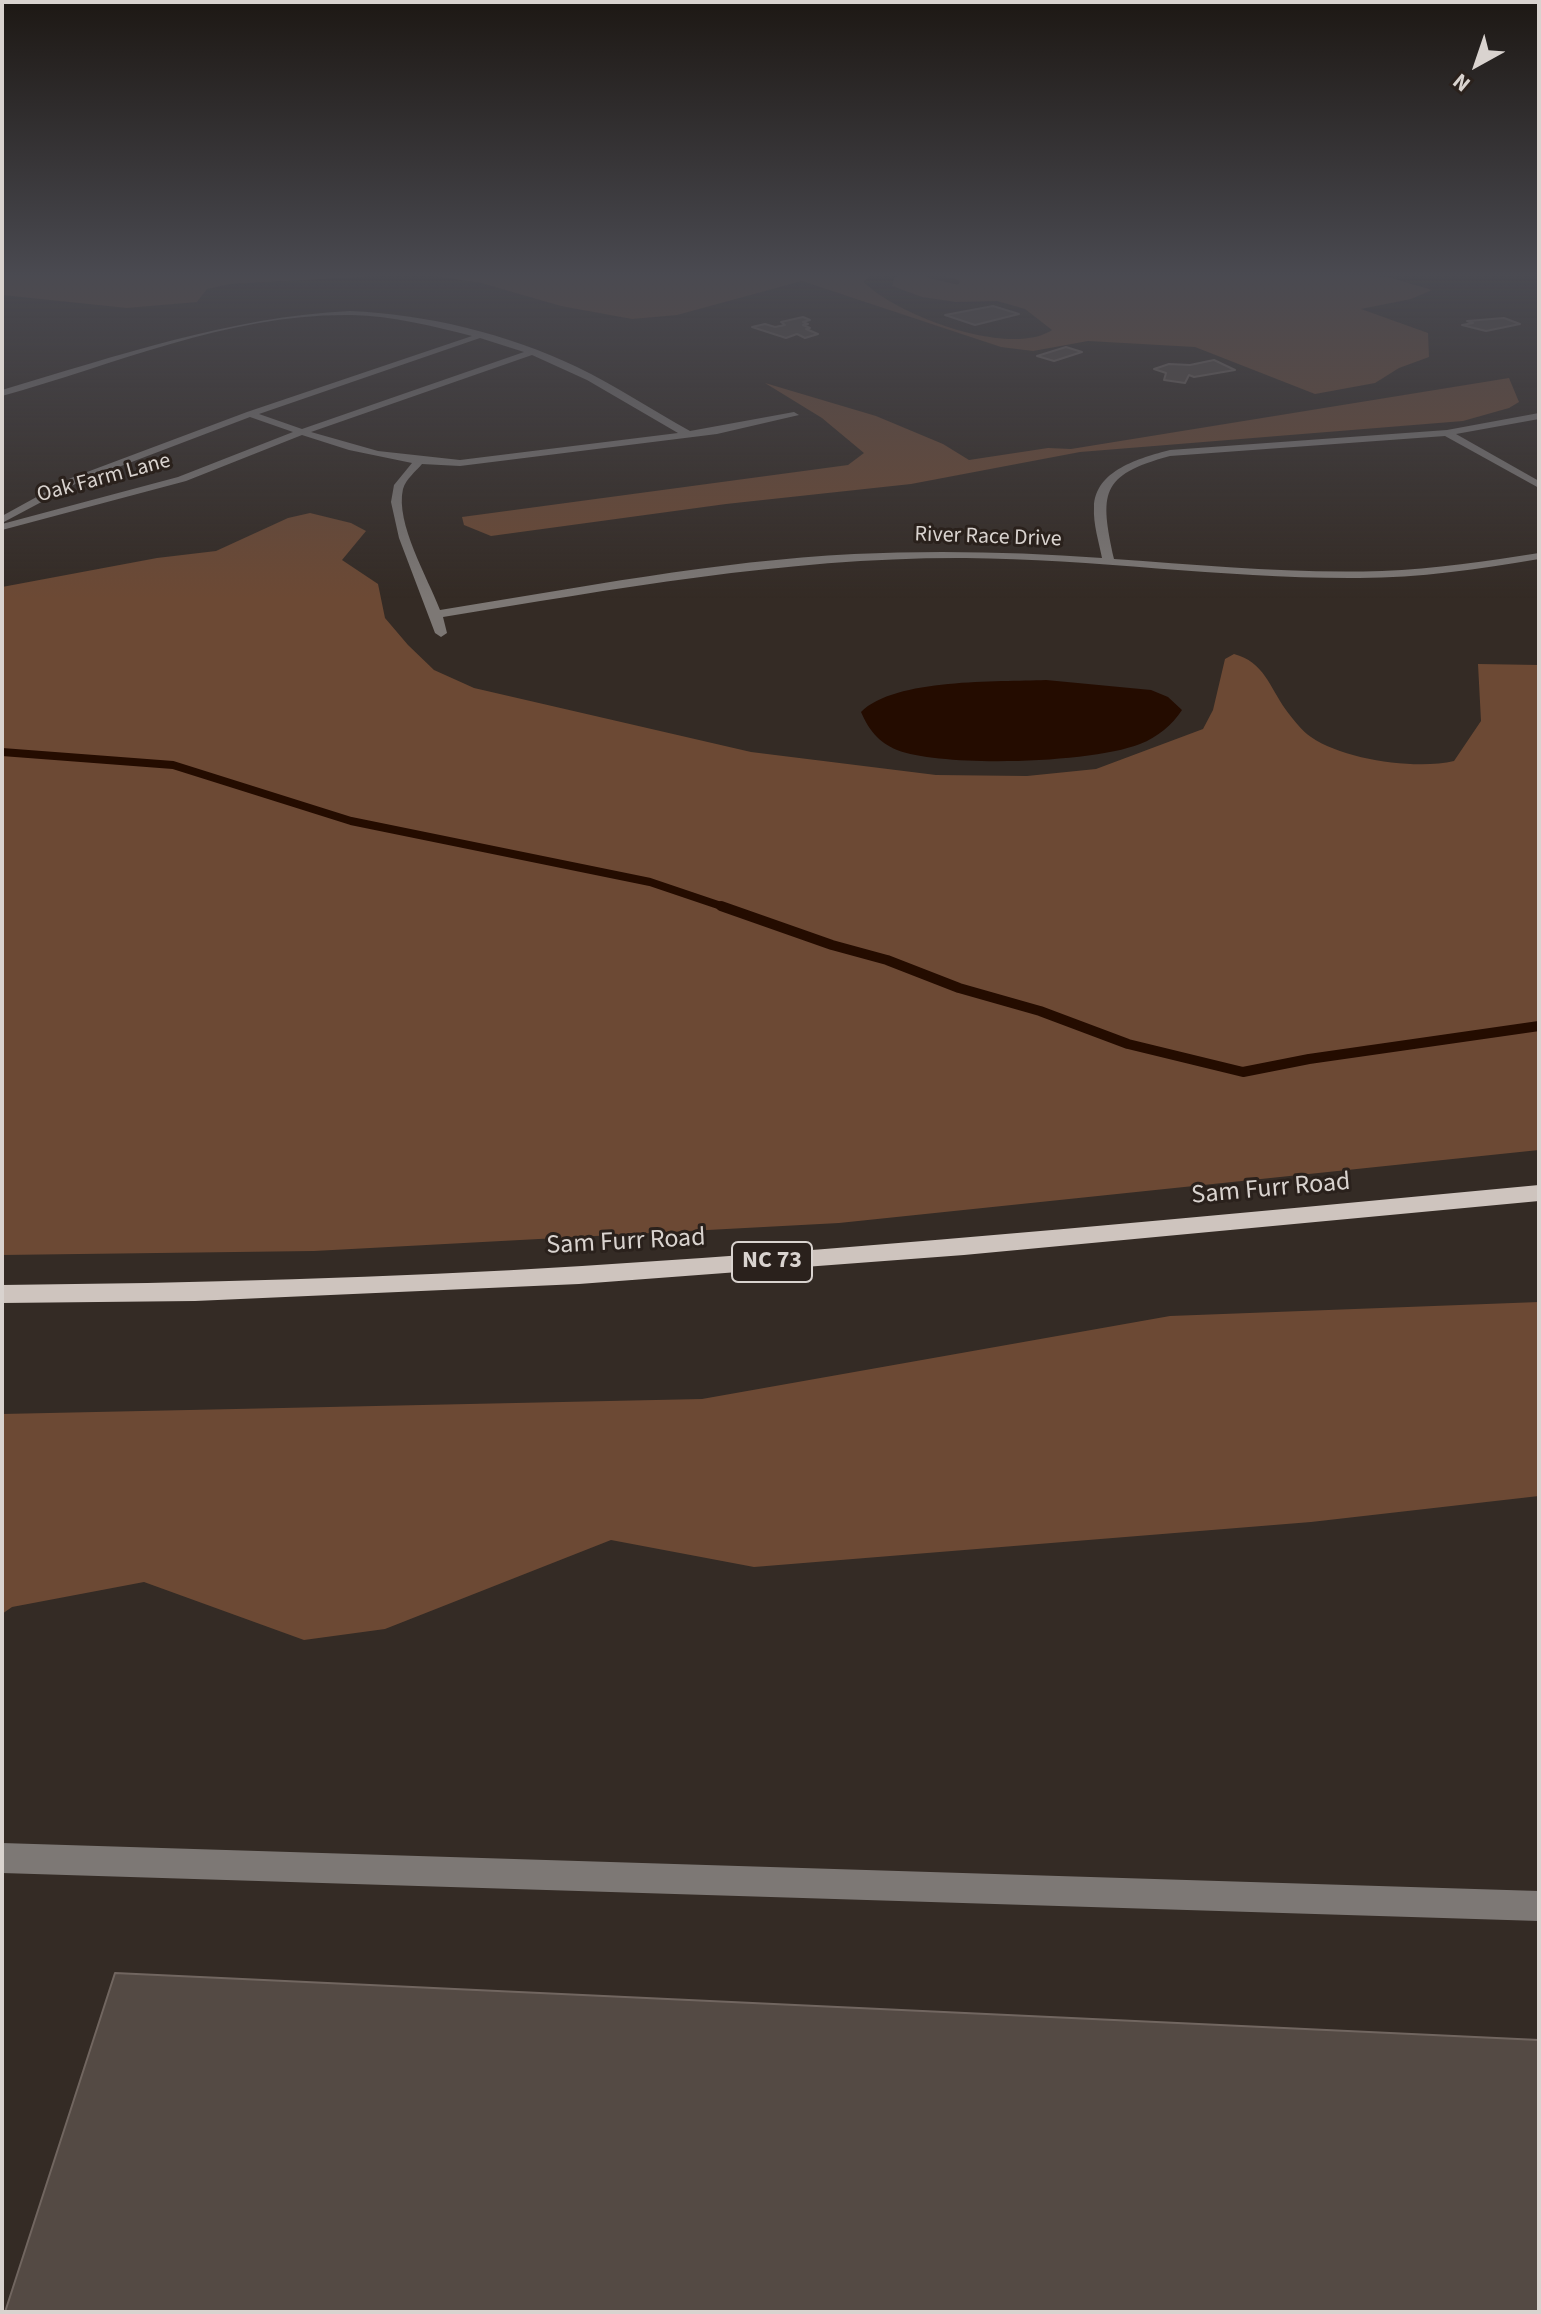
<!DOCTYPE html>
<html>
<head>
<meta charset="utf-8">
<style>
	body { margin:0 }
	#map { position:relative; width:1541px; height:2314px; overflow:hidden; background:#342b25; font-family:"Source Sans 3",sans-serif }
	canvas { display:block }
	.frame { position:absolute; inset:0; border:4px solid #d9d3cf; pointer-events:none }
	.north { position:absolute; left:1437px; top:24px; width:80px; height:80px; -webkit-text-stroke:6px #2a211c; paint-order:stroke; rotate:220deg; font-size:22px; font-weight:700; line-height:32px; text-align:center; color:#d9d3cf }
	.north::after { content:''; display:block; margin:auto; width:28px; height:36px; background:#d9d3cf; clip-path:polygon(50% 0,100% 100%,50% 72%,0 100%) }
</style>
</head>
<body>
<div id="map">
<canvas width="1541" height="2314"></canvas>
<div class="frame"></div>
<div class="north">N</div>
</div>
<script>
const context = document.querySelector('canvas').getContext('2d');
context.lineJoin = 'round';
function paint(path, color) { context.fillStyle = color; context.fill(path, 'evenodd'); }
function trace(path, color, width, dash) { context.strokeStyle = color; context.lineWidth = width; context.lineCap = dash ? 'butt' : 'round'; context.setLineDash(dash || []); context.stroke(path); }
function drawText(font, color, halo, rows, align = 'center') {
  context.font = font + ' "Source Sans 3",sans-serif'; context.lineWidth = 6; context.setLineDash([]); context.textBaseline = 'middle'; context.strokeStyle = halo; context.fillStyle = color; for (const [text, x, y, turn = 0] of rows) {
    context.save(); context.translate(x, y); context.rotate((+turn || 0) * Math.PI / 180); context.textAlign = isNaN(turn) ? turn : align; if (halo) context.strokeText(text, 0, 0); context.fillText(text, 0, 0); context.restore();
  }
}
const green = new Path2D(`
	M2 275H397L230 284 207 289 197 302 127 308 2 295Z
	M429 275H870L864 282C896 315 1010 358 1052 330L1025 309 997 301 956 302 922 297 892 286 894 278 899 275H1366L1392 278 1432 290 1411 299 1361 309 1428 333 1429 357 1399 368 1375 383 1315 394 1195 347 1088 341 1033 351 1001 347 802 281 677 315 632 319 561 306 481 283Z
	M1509 378 1519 402 1509 408 1463 421 1080 452 911 484 726 504 491 536 464 525 462 517 848 465 864 453 822 418 765 383 876 416 943 444 969 460 1048 448 1071 449Z
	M310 513 351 523 366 531 342 560 378 584 385 618 408 645 434 670 474 688 751 752 936 775 1027 776 1096 769 1203 729 1213 710 1225 659 1234 654C1264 662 1269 686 1286 710 1292 718 1302 731 1311 737 1344 760 1417 770 1454 761L1481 721 1478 664 1539 665V1150L839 1223 314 1251 2 1255V587L157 558 216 551 288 518Z
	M1539 1302V1496L1311 1522 754 1567 611 1540 385 1629 304 1640 144 1582 12 1607 2 1614V1414L702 1399 1170 1316Z`);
const water = new Path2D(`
	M1046 680 1151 690 1168 697 1182 710C1172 725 1158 737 1140 744 1092 763 945 768 897 750 878 742 869 730 861 712 895 678 998 682 1046 680Z`);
const streamFar2 = new Path2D(`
	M928 275 957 282`);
const streamFar1 = new Path2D(`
	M2 752 173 765 351 821 650 882 727 908`);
const stream = new Path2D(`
	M721 906 832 945 887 960 959 988 1040 1011 1128 1044 1243 1072 1309 1059 1539 1026`);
const building = new Path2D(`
	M993 306 1019 314 975 325 945 315Z
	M803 317 810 320 803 322 808 324 803 325 810 328 806 329 818 334 805 338 797 334 786 338 752 327 765 324 775 327 785 325 781 322Z
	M1504 318 1520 324 1486 331 1462 325 1473 323 1467 321Z
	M1066 347 1082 352 1054 361 1037 356Z
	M1214 360 1235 370 1194 377 1189 375 1185 383 1164 380 1166 373 1154 369 1169 364 1190 365Z
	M115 1973 1539 2040V2312H5Z`);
const minor = new Path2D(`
	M350 311C426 314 508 334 577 367 616 386 652 410 690 431L794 412 799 415 717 434 460 466 422 464C416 471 406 479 403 489 395 523 428 578 440 610 578 588 715 561 854 554 937 550 1020 552 1102 558 1099 542 1093 524 1094 507 1095 470 1140 458 1170 450L1447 430 1539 413V419L1456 434 1539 481V488L1445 436 1170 456C1099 475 1100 494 1114 559 1203 565 1292 574 1382 571 1435 569 1487 561 1539 553V559C1479 569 1419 578 1359 578 1227 579 1097 559 966 558 789 557 616 589 443 617L447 633 441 637 435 633 399 538 391 502 394 485 412 463 349 450 302 435 186 481 2 530V524L178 477 293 432 250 417 79 482 2 523V516L71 478 247 412 472 336C433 326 393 316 352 315 231 313 117 364 2 396V390C117 356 229 317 350 311ZM480 338 524 352 302 429 259 414ZM532 355 587 380 678 433 460 460 378 451 311 432Z
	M2 1843 1539 1891V1921L2 1873Z`);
const major = new Path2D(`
	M1539 1185V1201L964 1255 579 1284 195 1301 2 1303V1285C196 1283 389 1278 582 1266 902 1246 1220 1215 1539 1185Z`);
const farStreetnames = [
	["Oak Farm Lane",104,479,-15],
	["River Race Drive",988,538,2]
];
const shields = [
	[772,1262,80]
];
const shieldNames = [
	["NC 73",772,1262]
];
const streetNames = [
	["Sam Furr Road",1271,1190,-5],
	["Sam Furr Road",626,1243,-3]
];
paint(green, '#6c4934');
paint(water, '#240c00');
trace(streamFar2, '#240c00', 5);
trace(streamFar1, '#240c00', 8);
trace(stream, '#240c00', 10);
paint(building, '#544a44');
trace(building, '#716660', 2);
paint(minor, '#7d7875');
paint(major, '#cec4be');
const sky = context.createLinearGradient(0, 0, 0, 599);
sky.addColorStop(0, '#1d1814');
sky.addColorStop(0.46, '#4a4a51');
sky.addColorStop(1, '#4a4a5100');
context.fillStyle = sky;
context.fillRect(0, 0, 1541, 599);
drawText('22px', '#d9d3cf', '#2a211c', farStreetnames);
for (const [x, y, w] of shields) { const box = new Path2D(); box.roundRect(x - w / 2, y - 20, w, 40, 6); context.fillStyle = '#2a211c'; context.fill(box); trace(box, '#d9d3cf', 2); }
drawText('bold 24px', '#d9d3cf', null, shieldNames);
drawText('26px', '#d9d3cf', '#2a211c', streetNames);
</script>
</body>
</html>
